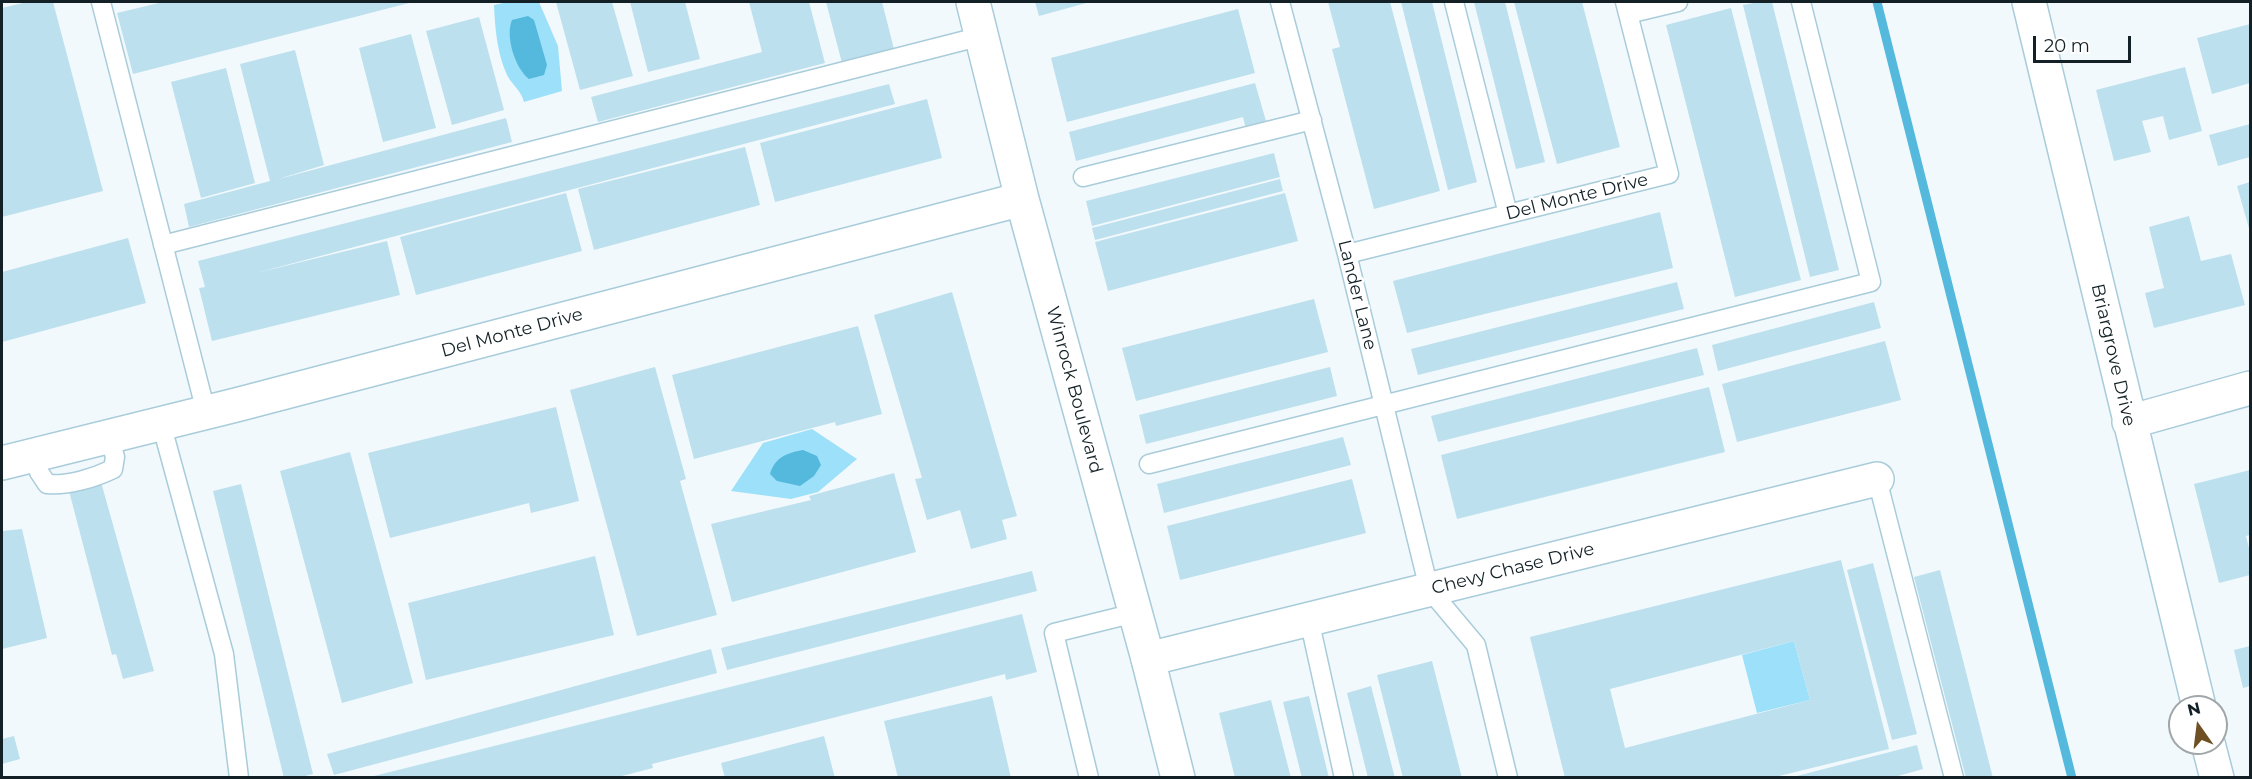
<!DOCTYPE html>
<html>
<head>
<meta charset="utf-8">
<style>
	body { margin:0 }
	#map { position:relative; width:2252px; height:779px; overflow:hidden; background:#f2f9fc; font-family:Montserrat,sans-serif }
	canvas { display:block }
	.frame { position:absolute; inset:0; border:3px solid #132126; pointer-events:none }
	.north { position:absolute; left:2168px; top:695px; width:60px; height:60px; box-sizing:border-box; background:#fff; border:2px solid #a1a6a8; border-radius:50%; rotate:346deg; font-size:16px; font-weight:700; line-height:24px; text-align:center; color:#132126 }
	.north::after { content:''; display:block; margin:auto; width:21px; height:27px; background:#6f5025; clip-path:polygon(50% 0,100% 100%,50% 72%,0 100%) }
	.scale { position:absolute; left:2033px; top:36px; width:98px; height:27px; box-sizing:border-box; border:3px solid #132126; border-top:0; padding-left:8px; font-size:18px; line-height:21px; white-space:nowrap; color:#132126; -webkit-text-stroke:4px #fff; paint-order:stroke }
</style>
</head>
<body>
<div id="map">
<canvas width="2252" height="779"></canvas>
<div class="frame"></div>
<div class="north">N</div>
<div class="scale">20 m</div>
</div>
<script>
const context = document.querySelector('canvas').getContext('2d');
context.lineJoin = 'round';
function paint(path, color) { context.fillStyle = color; context.fill(path, 'evenodd'); }
function trace(path, color, width, dash) { context.strokeStyle = color; context.lineWidth = width; context.lineCap = dash ? 'butt' : 'round'; context.setLineDash(dash || []); context.stroke(path); }
function drawText(font, color, halo, rows, align = 'center') {
  context.font = font + ' Montserrat,sans-serif'; context.lineWidth = 5; context.setLineDash([]); context.textBaseline = 'middle'; context.strokeStyle = halo; context.fillStyle = color; for (const [text, x, y, turn = 0] of rows) {
    context.save(); context.translate(x, y); context.rotate((+turn || 0) * Math.PI / 180); context.textAlign = isNaN(turn) ? turn : align; if (halo) context.strokeText(text, 0, 0); context.fillText(text, 0, 0); context.restore();
  }
}
const green = new Path2D(`
	M508 2H539L558 46 562 91 524 102C521 90 512 85 507 75 497 53 495 28 494 5Z
	M812 429 857 459 818 492 791 499 731 491 763 443Z
	M1794 641 1810 700 1757 713 1742 655Z`);
const water = new Path2D(`
	M528 16 534 20 547 65 544 75 529 79C515 68 505 36 512 20Z
	M803 450 817 456 821 465 814 476 800 486 777 481 770 474C775 457 787 453 803 450Z`);
const stream = new Path2D(`
	M1877 2 2072 778`);
const building = new Path2D(`
	M27 2H53L103 191 2 217V8Z
	M163 2H413L133 74 117 13Z
	M556 2H612L633 76 580 90Z
	M630 2H685L700 59 648 72Z
	M749 2H809L825 63 598 122 591 97 762 52Z
	M826 2H882L894 49 842 63Z
	M1035 2H1090L1039 16Z
	M1328 2H1390L1440 191 1374 209 1332 49 1340 47Z
	M1401 2H1432L1477 182 1448 190Z
	M1474 2H1505L1545 162 1516 169Z
	M1514 2H1582L1620 147 1557 164Z
	M1759 2H1772L1839 270 1810 277 1743 5Z
	M1731 8 1801 280 1735 297 1666 25Z
	M1238 9 1255 73 1067 122 1051 58Z
	M479 17 504 110 452 125 426 31Z
	M2250 24V83L2212 94 2197 38Z
	M411 34 436 128 383 142 359 48Z
	M295 50 324 165 275 180 506 118 512 142 189 227 184 204 270 181 240 64Z
	M2185 67 2202 131 2169 140 2163 116 2142 121 2151 152 2114 161 2096 90Z
	M226 68 255 183 201 198 171 82Z
	M1255 83 1268 128 1247 134 1243 117 1076 161 1069 132Z
	M889 84 895 104 256 273 387 241 400 295 212 341 199 288 205 287 198 261Z
	M927 99 942 158 775 202 760 143Z
	M2250 124V157L2218 166 2209 135Z
	M745 147 760 205 594 250 578 189Z
	M1274 153 1280 177 1092 226 1086 201Z
	M1280 179 1283 191 1095 240 1092 228Z
	M2250 182V232L2237 186Z
	M566 193 582 251 416 295 400 237Z
	M1285 193 1298 241 1108 291 1095 242Z
	M1660 212 1673 268 1407 333 1393 281Z
	M2189 216 2201 261 2231 254 2245 305 2154 328 2145 293 2164 288 2149 227Z
	M128 238 146 303 2 342V272Z
	M1677 282 1684 309 1418 375 1411 349Z
	M952 292 1017 516 1002 520 1007 539 971 549 960 510 927 520 915 479 922 478 874 315Z
	M1314 299 1328 352 1136 401 1122 348Z
	M1874 302 1881 328 1718 371 1712 345Z
	M858 326 882 414 836 426 835 422 694 459 672 375Z
	M1885 341 1901 400 1737 442 1722 384Z
	M1697 348 1704 375 1438 442 1431 416Z
	M655 367 686 479 680 481 717 615 637 636 570 390Z
	M1330 367 1337 396 1146 444 1139 415Z
	M1709 387 1725 452 1457 519 1441 455Z
	M556 407 579 501 531 513 529 503 390 538 368 453Z
	M1343 437 1351 465 1164 513 1157 484Z
	M350 452 413 683 342 703 280 471Z
	M2250 470V535L2246 536 2250 552V575L2219 583 2194 484Z
	M894 473 916 552 732 602 711 524 811 500 809 496Z
	M1352 479 1366 533 1180 580 1167 526Z
	M101 482 154 671 123 679 116 654 112 655 69 491Z
	M241 484 313 774 298 778H284L213 491Z
	M22 529 47 638 2 649V531Z
	M595 556 614 635 426 680 408 603Z
	M1841 560 1889 749 1771 778H1565L1530 637ZM1794 641 1810 700 1625 748 1610 689Z
	M1873 563 1917 734 1892 740 1847 570Z
	M1940 570 1993 778H1966L1914 577Z
	M1032 571 1037 591 727 670 721 648Z
	M1022 614 1037 672 1006 680 1005 674 652 764 653 768 614 778H366Z
	M2250 646V686L2243 688 2234 650Z
	M711 649 717 673 334 775 327 754Z
	M1432 661 1462 778H1403L1377 675Z
	M1371 686 1395 778H1368L1347 693Z
	M992 696 1011 778H898L884 721Z
	M1309 696 1329 778H1302L1283 702Z
	M1271 700 1291 778H1235L1219 713Z
	M14 736 20 759 2 764V739Z
	M824 736 835 778H725L721 763Z
	M1917 745 1923 769 1891 778H1789Z`);
const lane = new Path2D(`
	M101 2 206 412
	M1280 2 1347 254 1429 589 1476 645 1508 778
	M1454 2 1508 214
	M1628 14 1678 2
	M1083 177 1312 120
	M163 245 982 36
	M1347 254 1669 174 1625 2
	M161 423 224 654 239 778
	M36 454 39 472 47 484C68 486 94 478 113 469L115 457 109 436
	M1149 464 1871 282 1801 2
	M1877 479 1954 778
	M1309 619 1344 778
	M1089 778 1054 633 1135 613`);
const street = new Path2D(`
	M2029 2 2199 707
	M2129 422 2250 388
	M1148 659 1877 479
	M2208 743 2217 778`);
const secondary = new Path2D(`
	M973 2 1022 199 1148 659 1178 778
	M2 463 236 405 1022 199`);
const streetNames = [
	["Del Monte Drive",1577,197,-14],
	["Lander Lane",1357,295,76],
	["Del Monte Drive",512,333,-15],
	["Briargrove Drive",2113,355,77],
	["Winrock Boulevard",1074,390,75],
	["Chevy Chase Drive",1513,569,-14]
];
paint(green, '#9de0f9');
paint(water, '#54b9dc');
trace(stream, '#54b9dc', 9);
paint(building, '#bce0ee');
trace(lane, '#a9ccda', 21);
trace(street, '#a9ccda', 36);
trace(secondary, '#a9ccda', 36);
trace(lane, '#fff', 18);
trace(street, '#fff', 33);
trace(secondary, '#fff', 33);
drawText('18px', '#132126', '#fff', streetNames);
</script>
</body>
</html>
